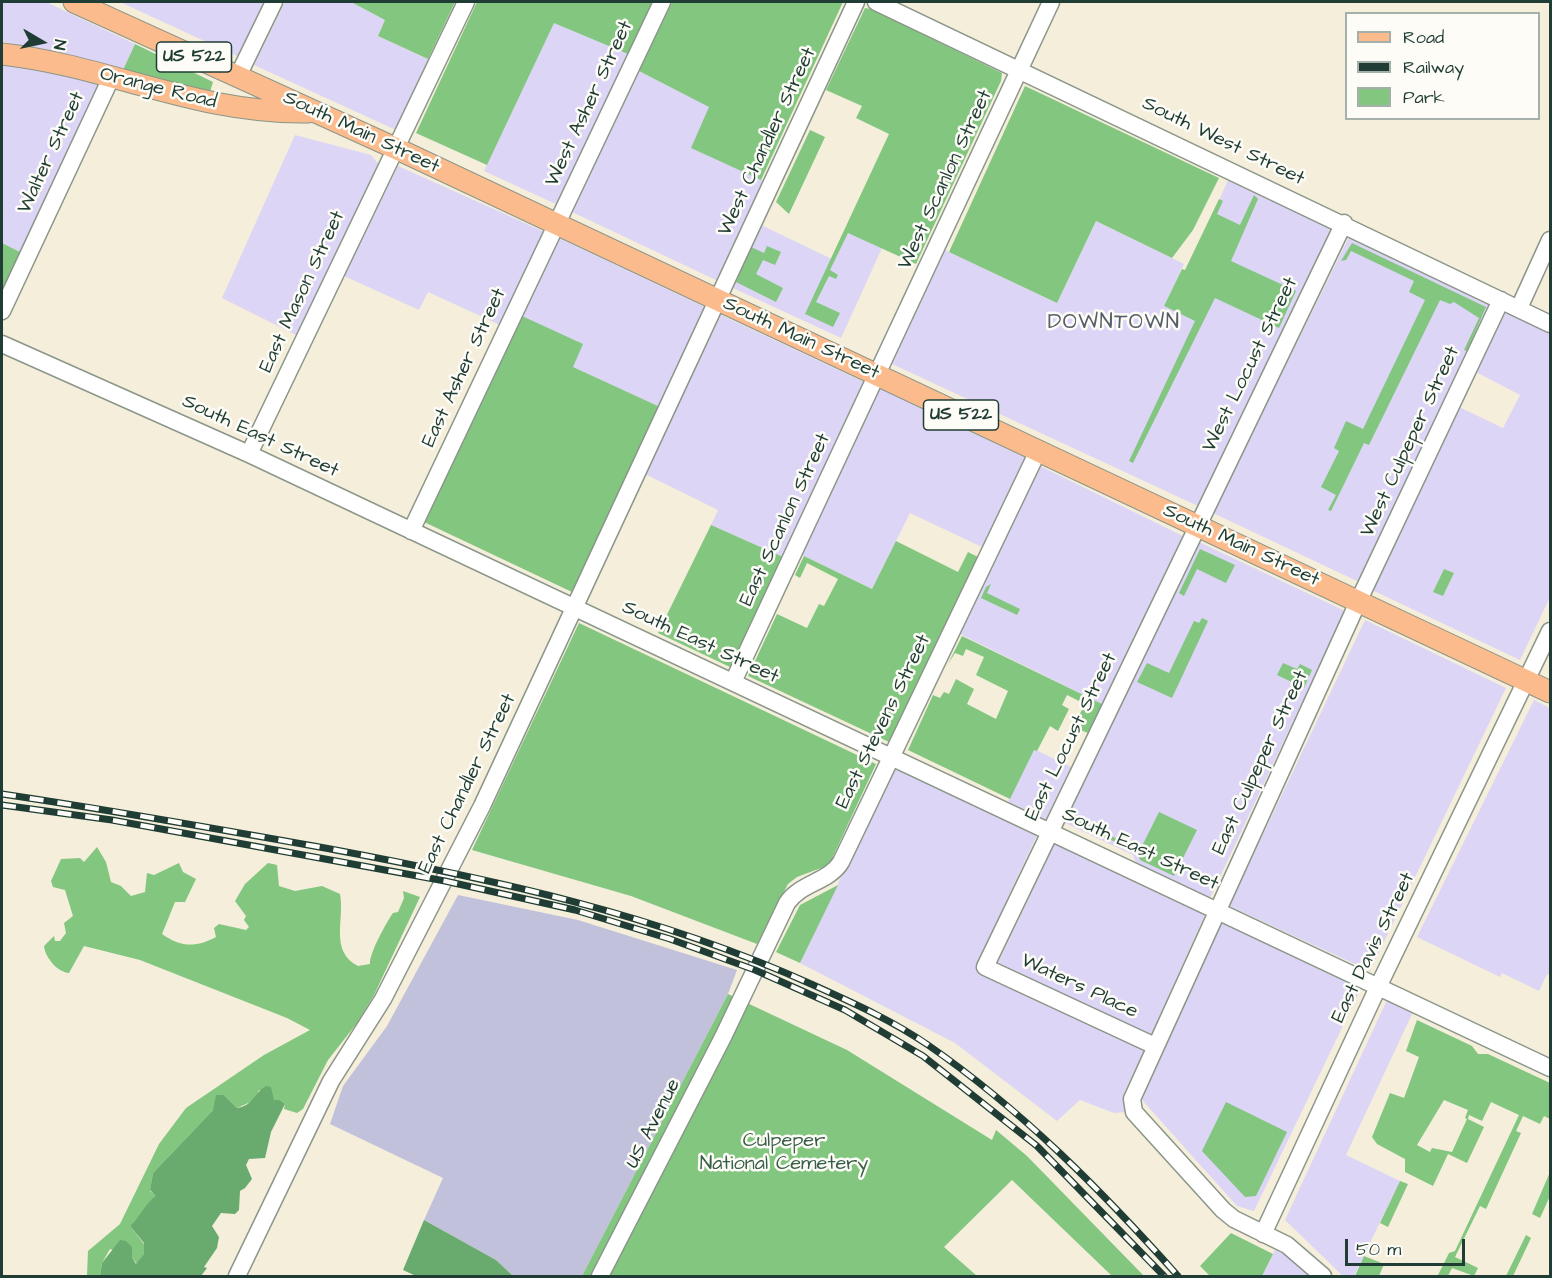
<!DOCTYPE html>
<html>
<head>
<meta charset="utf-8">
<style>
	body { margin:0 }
	#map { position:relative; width:1552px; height:1278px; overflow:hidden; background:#f4eedb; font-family:"Architects Daughter",sans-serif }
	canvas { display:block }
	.frame { position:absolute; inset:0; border:3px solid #1f3d34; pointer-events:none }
	.legend { position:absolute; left:1345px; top:12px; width:195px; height:108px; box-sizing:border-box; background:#fdfcf7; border:2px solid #a4b0a9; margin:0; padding:8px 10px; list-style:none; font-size:18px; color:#1f3d34 }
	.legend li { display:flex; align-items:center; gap:12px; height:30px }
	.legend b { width:30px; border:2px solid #a4b0a9 }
	.north { position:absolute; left:12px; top:12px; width:60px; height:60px; -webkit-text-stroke:4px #fdfcf7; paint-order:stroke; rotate:99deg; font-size:16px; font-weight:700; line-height:24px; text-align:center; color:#1f3d34 }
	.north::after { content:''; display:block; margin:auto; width:21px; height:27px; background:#1f3d34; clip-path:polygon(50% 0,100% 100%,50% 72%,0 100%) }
	.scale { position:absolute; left:1345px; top:1239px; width:120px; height:27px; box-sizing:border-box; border:3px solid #1f3d34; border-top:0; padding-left:8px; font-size:18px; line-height:21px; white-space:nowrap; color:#1f3d34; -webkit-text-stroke:4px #fdfcf7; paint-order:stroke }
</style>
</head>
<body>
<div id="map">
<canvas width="1552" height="1278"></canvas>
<div class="frame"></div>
<ul class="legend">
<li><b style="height:8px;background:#fbbb8c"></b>Road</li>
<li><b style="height:8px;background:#1f3d34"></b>Railway</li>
<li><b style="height:16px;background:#82c680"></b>Park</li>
</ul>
<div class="north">N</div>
<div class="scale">50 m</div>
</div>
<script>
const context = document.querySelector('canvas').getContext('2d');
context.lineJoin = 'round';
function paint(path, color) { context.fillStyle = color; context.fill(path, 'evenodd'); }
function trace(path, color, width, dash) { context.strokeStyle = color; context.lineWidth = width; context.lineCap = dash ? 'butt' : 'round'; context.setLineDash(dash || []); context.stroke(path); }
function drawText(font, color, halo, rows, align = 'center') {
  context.font = font + ' "Architects Daughter",sans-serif'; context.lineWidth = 5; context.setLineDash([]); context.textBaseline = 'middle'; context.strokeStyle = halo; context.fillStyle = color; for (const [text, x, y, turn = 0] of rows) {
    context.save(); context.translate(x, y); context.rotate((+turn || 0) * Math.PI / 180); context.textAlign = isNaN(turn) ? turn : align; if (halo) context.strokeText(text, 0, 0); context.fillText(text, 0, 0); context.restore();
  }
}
const built = new Path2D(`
	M2 2H46L135 44 123 70 2 41Z
	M120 2H266L239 57Z
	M285 2H351L385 20 378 36 430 60 398 131 254 65Z
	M554 22 628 54 558 205 484 171Z
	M2 60 100 84 20 252 2 243Z
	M639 71 710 107 692 148 764 181 718 281 572 212Z
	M295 135 371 155 379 165 298 336 222 298Z
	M398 166 545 232 500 325 428 292 419 310 344 276Z
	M1229 178 1333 228 1198 506 892 364 945 250 1057 303 1096 221 1184 264 1164 306 1198 322 1211 218Z
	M761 225 834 260 848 232 882 248 841 338 733 288Z
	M1349 237 1488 303 1489 307 1359 582 1213 513Z
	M559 238 705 307 660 407 572 367 522 316Z
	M1505 310 1550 332V597L1520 660 1372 590 1459 407 1503 428 1520 395 1476 372Z
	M721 315 866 383 783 557 711 525 718 510 645 474Z
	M880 388 1026 458 982 547 910 513 872 589 800 554Z
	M1040 466 1183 536 1102 704 958 633Z
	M1199 542 1345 611 1210 898 1136 863 1133 855 1063 822Z
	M1365 620 1506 688 1370 971 1229 906Z
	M1534 700 1550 708V975L1547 974 1539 991 1502 973 1500 977 1417 937Z
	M1034 749 1071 767 1045 820 1008 802Z
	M894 766 1038 833 975 968 1144 1050 1123 1095 1125 1112 1114 1113 1080 1100 1057 1121 955 1043 800 963Z
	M1056 841 1206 912 1150 1037 998 963Z
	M1223 919 1362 986 1254 1211 1237 1206 1142 1100Z
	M1387 1000 1413 1012 1346 1155 1400 1181 1354 1276H1343L1285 1220Z
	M1275 1250 1296 1260 1311 1276H1262Z`);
const industrial = new Path2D(`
	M458 895 578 920 737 970 728 994 582 1276H513L496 1260 424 1220 443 1178 330 1124 343 1086 387 1026Z`);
const green = new Path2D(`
	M351 2H455L428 59 378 36 385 20Z
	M477 2H653L628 54 554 23 487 165 416 133Z
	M672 2H843L761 180 691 148 709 107 639 71Z
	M865 8 871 9 1002 73 1001 81 916 264 848 233 830 270 838 275 836 279 829 276 816 302 840 313 833 327 805 314 889 134 856 118 862 106 826 90Z
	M135 44 213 82 210 92 123 70Z
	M1025 86 1219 178 1193 230 1172 258 1096 221 1057 303 949 252Z
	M810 130 825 137 789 214 776 202Z
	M1254 195 1258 199 1231 261 1296 291 1279 328 1215 298 1133 463 1129 461 1195 321 1164 306 1182 269 1185 270 1219 199 1223 201 1217 214 1240 225Z
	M2 243 20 252 2 292Z
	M1352 243 1486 307 1467 351 1464 350 1479 318 1454 302 1450 304 1440 300 1369 445 1364 443 1331 511 1328 510 1336 495 1321 487 1339 451 1334 448 1346 421 1363 429 1425 300 1409 292 1414 281 1351 251 1346 260 1341 261Z
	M767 246 781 252 775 265 763 260 756 274 783 288 776 302 736 282 751 247 764 253Z
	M522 316 583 344 573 367 660 407 572 592 424 522Z
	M711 525 783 557 730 667 658 633Z
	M896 541 958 572 968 552 978 557 889 742 748 676 777 614 807 628 819 604 824 606 838 579 807 563 800 578 795 575 804 556 872 589Z
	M1200 549 1235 565 1226 583 1197 569 1184 596 1179 593Z
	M1444 569 1454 573 1443 596 1433 592Z
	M991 584 987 593 1020 609 1017 615 981 598 986 587Z
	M1202 618 1208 621 1172 698 1137 682 1147 663 1169 673 1194 621 1199 623Z
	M579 623 876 764 829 865 797 877 788 884 757 944 631 896 472 850Z
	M962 636 1102 704 1088 733 1073 727 1085 704 1067 695 1062 705 1069 709 1058 731 1050 726 1037 751 1034 750 1010 799 908 750 933 695 940 698 944 692 949 694 956 679 974 689 967 704 996 719 1008 691 976 675 984 657 966 649 963 656 955 653 948 664Z
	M1283 663 1297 669 1300 664 1312 670 1304 688 1277 675Z
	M1159 812 1197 830 1174 876 1140 860 1137 852 1070 821 1072 817 1140 850Z
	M97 847 106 862 111 882 121 886 131 896 145 892 147 873 154 875 179 863 183 872 196 879 185 902H175L162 934C180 947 196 948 216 937L214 928 219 924 246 930 249 927 244 920 246 916 235 901 245 884 268 863 277 865 279 886 295 891 322 886 340 894C345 920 329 951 358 966L370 964C369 954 386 923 393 913L398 912 404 898 403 891 420 897 374 995 357 1023 328 1060 303 1109 297 1113 284 1109 285 1104 280 1100H273L259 1090 255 1100 237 1108 224 1095 213 1110 153 1173 150 1191 157 1196 137 1223 130 1226 144 1244V1254L137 1264 132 1257 110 1249 102 1263 100 1276H87L88 1251 120 1224 159 1144 186 1108 264 1055 310 1030 287 1018 140 960 84 946 69 973C57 972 45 957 44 946L54 936 55 941H60L66 933 64 923 73 916 65 890 53 887 51 881 61 859 80 858 84 862Z
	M838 885 800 963 776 952 800 905Z
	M728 994 847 1050 992 1140 996 1130 1027 1156 1144 1276H1112L1012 1180 944 1247 977 1276H582Z
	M1417 1020 1472 1046 1478 1054H1488L1550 1083V1119L1544 1116 1540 1124 1523 1116 1516 1131 1521 1133 1486 1209 1480 1206 1455 1257 1478 1268 1474 1276 1452 1268 1448 1276 1438 1275 1449 1253 1455 1251 1519 1115 1491 1102 1482 1121 1469 1115 1468 1119 1484 1127 1467 1163 1448 1154 1433 1186 1405 1172V1159L1377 1144 1372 1137 1390 1093 1404 1098 1419 1057 1406 1051ZM1444 1100 1468 1110 1465 1118 1467 1119 1452 1152 1432 1148 1430 1152 1417 1145Z
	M1226 1102 1287 1132 1256 1196 1245 1197 1202 1151Z
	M1550 1172V1196L1540 1218 1532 1214Z
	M1400 1181 1408 1184 1388 1227 1380 1223Z
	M1231 1233 1273 1254 1262 1276H1210L1200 1266Z
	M1526 1235 1531 1238 1513 1276H1506Z
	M1364 1256 1384 1264 1379 1276H1355Z`);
const forest = new Path2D(`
	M266 1086 271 1087 274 1100H280L285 1104 271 1132 265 1158 249 1159 246 1165 252 1179 245 1188 240 1191 239 1210 235 1214 221 1213 212 1226 219 1237 217 1248 204 1267 207 1268 201 1276H100L102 1263 120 1240 126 1241 132 1247V1257L136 1264 144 1254V1243L130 1226C140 1218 144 1204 156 1196L150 1190 153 1173 213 1110 216 1095H224L237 1108C253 1106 254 1093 266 1086Z
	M424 1220 496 1260 513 1276H416L403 1270Z`);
const minor = new Path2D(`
	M876 2 1550 324
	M238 76 274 2
	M1519 308 1550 240
	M2 311 111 78
	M2 344 249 454 1550 1068
	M249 454 466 2
	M411 531 662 2
	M733 682 1051 2
	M1155 1046 985 967 1344 223
	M1263 1234 1379 985 1550 631
	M237 1276 331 1081 383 999 482 806 856 2
	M600 1276 723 1037 787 903C800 883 829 882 841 862L1038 451
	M1323 1276 1287 1245 1234 1219 1223 1210 1134 1112 1132 1099 1358 602 1501 300`);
const major = new Path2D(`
	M74 2 408 154 1550 692
	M2 54C109 66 196 114 308 112`);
const rail = new Path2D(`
	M2 794C110 810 218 829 325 848 492 879 656 914 811 984 851 1002 892 1020 928 1045 1022 1110 1103 1192 1178 1276
	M2 805 112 820 445 881 575 910 670 939 755 970 845 1010 923 1056 1037 1146 1164 1276`);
const shields = [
	[194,57,75],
	[961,415,75]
];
const shieldNames = [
	["US 522",194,57],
	["US 522",961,415]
];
const streetNames = [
	["Orange Road",158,89,14],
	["West Asher Street",590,104,-65],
	["South Main Street",361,133,25],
	["West Chandler Street",768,142,-65],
	["South West Street",1223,142,26],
	["Walter Street",52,153,-65],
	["West Scanlon Street",946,180,-65],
	["East Mason Street",303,292,-65],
	["South Main Street",801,339,25],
	["West Locust Street",1251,365,-64],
	["East Asher Street",465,368,-65],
	["South East Street",260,437,25],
	["West Culpeper Street",1411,442,-65],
	["East Scanlon Street",786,520,-65],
	["South Main Street",1241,546,25],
	["South East Street",700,643,25],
	["East Stevens Street",884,722,-64],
	["East Locust Street",1072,737,-64],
	["East Culpeper Street",1261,763,-65],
	["East Chandler Street",468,784,-64],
	["South East Street",1140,850,25],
	["East Davis Street",1374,948,-64],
	["Waters Place",1079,987,25],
	["US Avenue",654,1124,-63]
];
const parkNames = [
	["Culpeper",784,1142],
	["National Cemetery",784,1165]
];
const neighbourhoodNames = [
	["DOWNTOWN",1114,324]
];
paint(built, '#ddd5f6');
paint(industrial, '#c2c1dc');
paint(green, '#82c680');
paint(forest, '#69ab6e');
trace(minor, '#8a9688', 19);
trace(major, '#8a9688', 23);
trace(minor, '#fff', 16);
trace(major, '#fbbb8c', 21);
trace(rail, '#1f3d34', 7);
trace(rail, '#fdfcf7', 4.5, [14]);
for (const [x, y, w] of shields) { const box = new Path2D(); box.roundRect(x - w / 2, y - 15, w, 30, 4.5); context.fillStyle = '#fdfcf7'; context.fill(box); trace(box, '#1f3d34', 1.5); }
drawText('bold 18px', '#1f3d34', null, shieldNames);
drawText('20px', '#1f3d34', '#fdfcf7', streetNames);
drawText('20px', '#385f47', '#fdfcf7', parkNames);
context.letterSpacing = '1.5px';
drawText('21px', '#555e69', '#fdfcf7', neighbourhoodNames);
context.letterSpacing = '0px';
</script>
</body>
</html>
